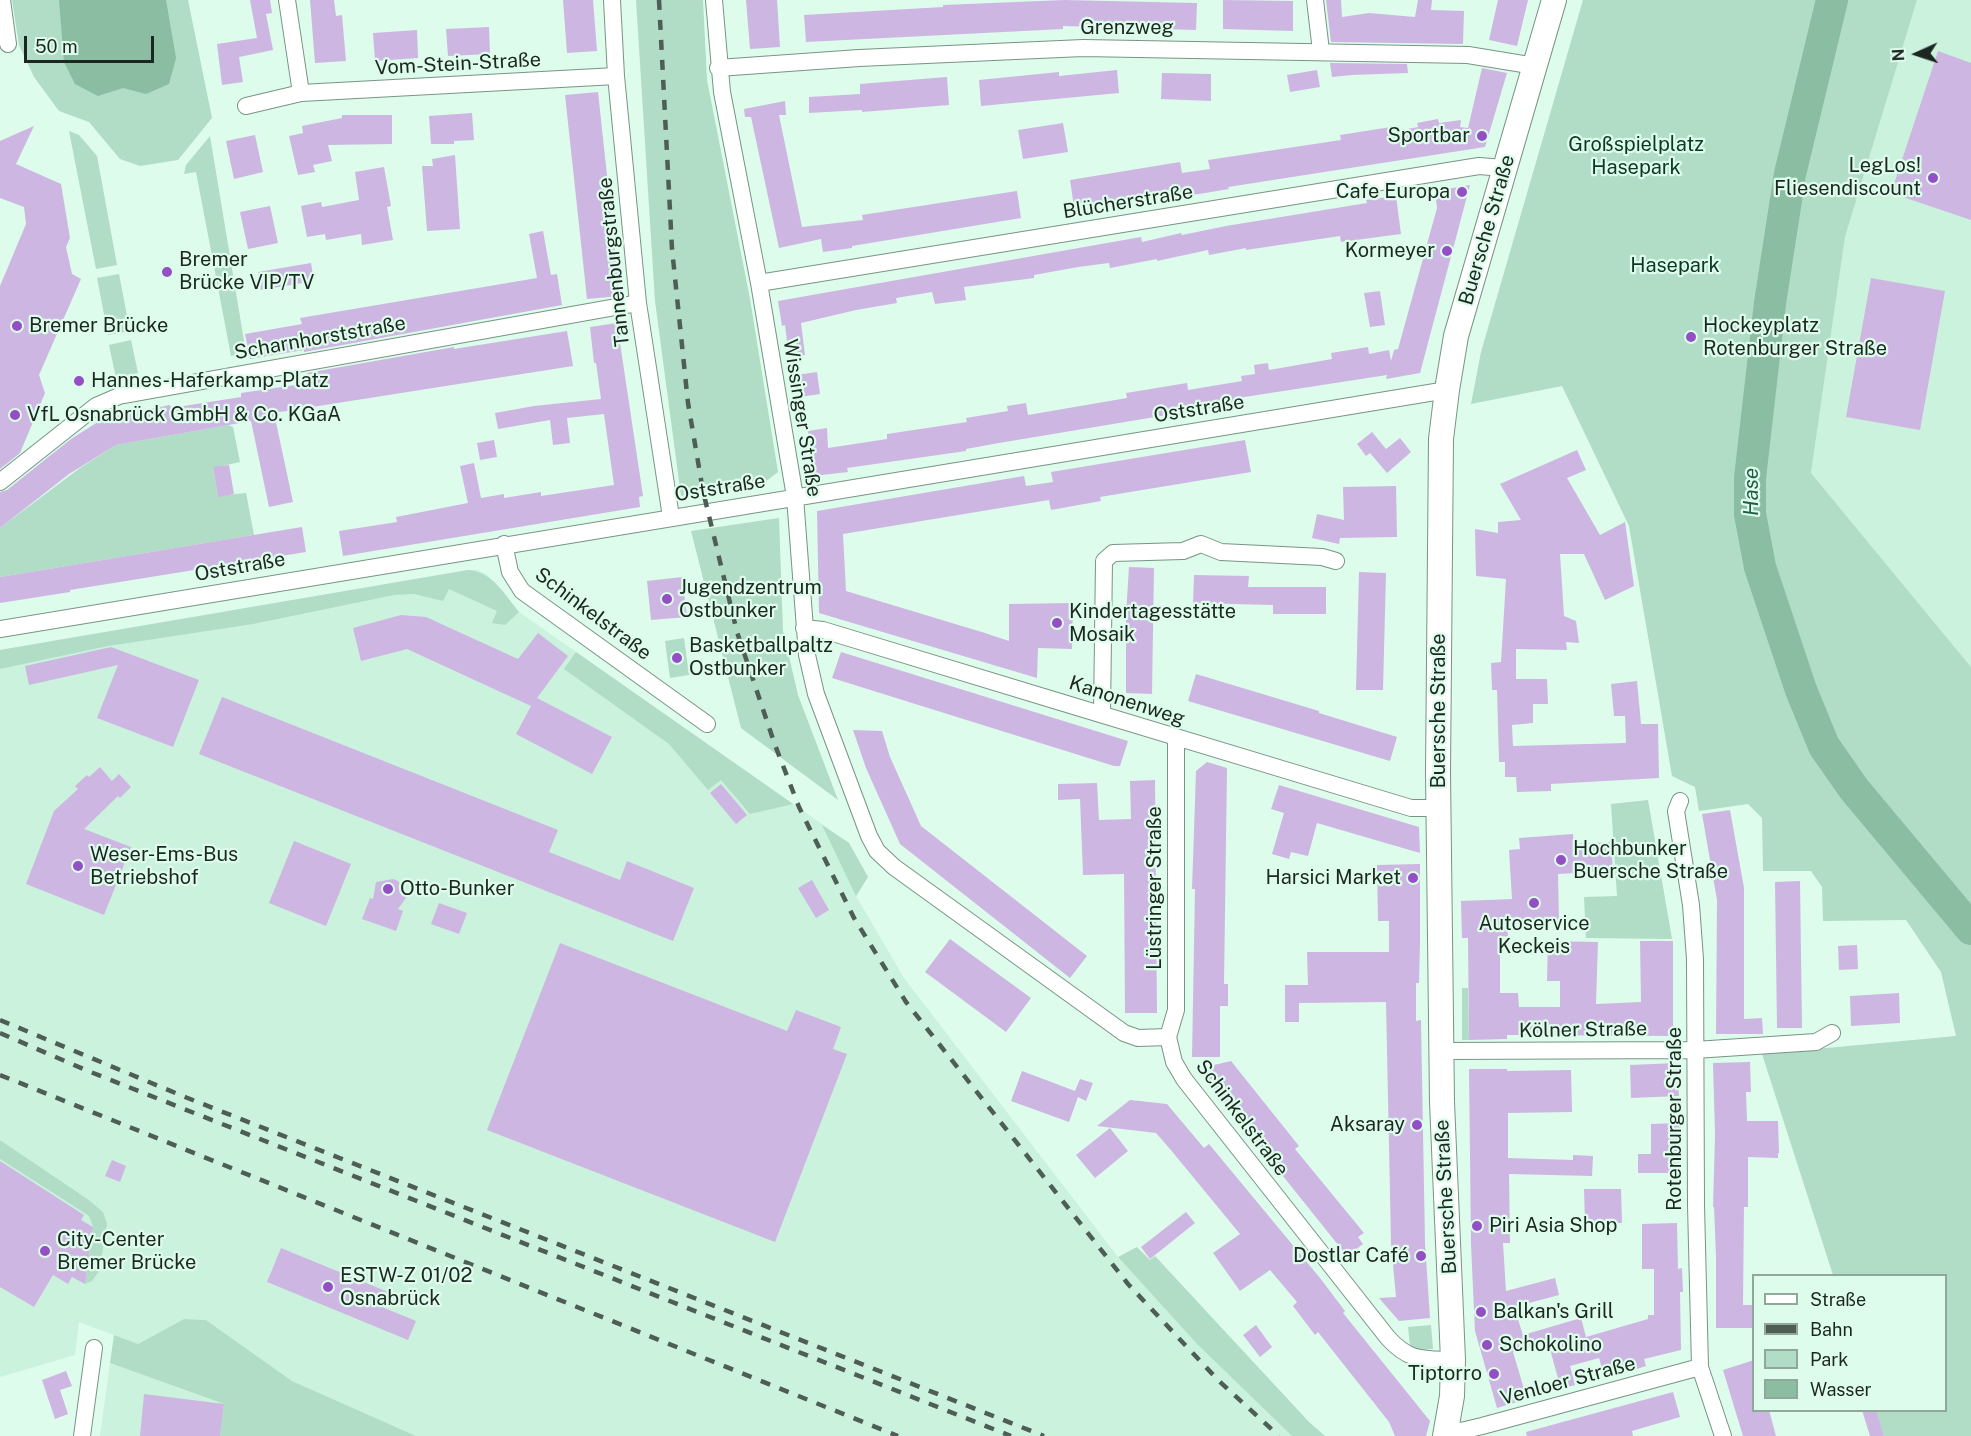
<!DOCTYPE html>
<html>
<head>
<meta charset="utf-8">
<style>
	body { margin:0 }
	#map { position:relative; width:1971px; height:1436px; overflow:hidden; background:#ddfceb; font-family:"Public Sans",sans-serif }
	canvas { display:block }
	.legend { position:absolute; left:1752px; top:1274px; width:195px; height:138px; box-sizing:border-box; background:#ddfceb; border:2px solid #90a79a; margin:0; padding:8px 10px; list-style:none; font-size:18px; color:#1c2721 }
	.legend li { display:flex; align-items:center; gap:12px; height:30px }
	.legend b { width:30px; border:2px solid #90a79a }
	.north { position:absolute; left:1887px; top:24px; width:60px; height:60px; -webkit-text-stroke:4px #ddfceb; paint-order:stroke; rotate:267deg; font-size:16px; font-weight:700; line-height:24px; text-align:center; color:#1c2721 }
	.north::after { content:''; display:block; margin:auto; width:21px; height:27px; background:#1c2721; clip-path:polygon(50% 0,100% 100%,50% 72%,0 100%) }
	.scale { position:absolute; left:24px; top:36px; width:130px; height:27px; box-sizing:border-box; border:3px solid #1c2721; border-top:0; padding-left:8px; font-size:18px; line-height:21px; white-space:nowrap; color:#1c2721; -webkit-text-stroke:4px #ddfceb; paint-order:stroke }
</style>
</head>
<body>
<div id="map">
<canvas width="1971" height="1436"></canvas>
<ul class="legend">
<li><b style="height:8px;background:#fff"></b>Straße</li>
<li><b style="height:8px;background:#4e5e55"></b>Bahn</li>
<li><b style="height:16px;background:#b1dcc5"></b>Park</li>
<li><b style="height:16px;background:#8abda2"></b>Wasser</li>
</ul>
<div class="north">N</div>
<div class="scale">50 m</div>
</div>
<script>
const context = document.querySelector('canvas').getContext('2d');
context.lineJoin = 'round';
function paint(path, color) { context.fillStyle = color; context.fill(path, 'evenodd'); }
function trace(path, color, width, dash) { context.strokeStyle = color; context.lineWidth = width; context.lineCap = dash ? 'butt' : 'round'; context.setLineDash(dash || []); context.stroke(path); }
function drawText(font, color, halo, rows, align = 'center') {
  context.font = font + ' "Public Sans",sans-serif'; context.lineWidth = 4.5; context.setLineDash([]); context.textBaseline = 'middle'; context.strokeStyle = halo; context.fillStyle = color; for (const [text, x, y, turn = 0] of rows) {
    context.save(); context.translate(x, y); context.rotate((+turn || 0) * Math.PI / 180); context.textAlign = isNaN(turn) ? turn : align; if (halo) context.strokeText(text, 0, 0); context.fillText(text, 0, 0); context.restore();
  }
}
const built = new Path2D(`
	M1917 0H1971V667L1811 473 1845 237Z
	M468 570H477L487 575 519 612 849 843 868 877 856 896 904 978 1118 1257 1197 1344 1292 1436H416L292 1381 206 1320 184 1319 138 1344 79 1322 75 1355 0 1377V1159L89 1216 93 1227 85 1283 103 1212 89 1200 0 1140V650Z
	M110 1363 224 1404 220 1436H100Z`);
const green = new Path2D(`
	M12 0H188L212 118 178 160 140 166 120 159 89 122 59 111 34 77 19 45Z
	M636 0H703L707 80 750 299 778 472 765 482 681 496 655 301Z
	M1583 0H1917L1845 237 1811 473 1971 667V1436H1884L1876 1411 1946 1410V1276L1833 1275 1762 1054 1956 1036 1941 972 1906 920 1823 921 1822 887 1811 871H1763L1762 818 1748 804 1699 811 1695 787 1672 776 1629 526 1562 386 1471 404 1481 352Z
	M69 131 79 135 97 156 117 265 96 269Z
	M210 136 246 353 231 356 196 172 184 174 186 165Z
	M119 274 130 331 108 335 97 278Z
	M131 340 138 373 116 378 109 345Z
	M228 425 233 427 240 462 213 468 218 496 246 493 254 535 0 577V528L80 468 116 445Z
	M779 518 783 631 798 695 838 800 741 728 691 531Z
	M468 570C492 571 505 595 519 612L505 625 492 623 497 611 449 589 443 601 414 594 394 595 253 624 108 646 0 669V650Z
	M684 638 689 675 670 678 665 641Z
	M576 652 793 804 750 814 721 780 708 790 669 744 564 669Z
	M1648 800 1672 939 1586 938 1584 897 1617 896 1611 804Z
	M822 825 849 843 868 877 856 896Z
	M1462 988H1468L1469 1040H1462Z
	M0 1140 89 1200 103 1212 107 1224 99 1271 92 1281 85 1284 93 1227 89 1216 0 1159Z
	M1137 1247 1150 1260 1155 1256 1309 1422 1325 1436H1292L1197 1344 1118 1257Z
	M184 1319 206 1320 292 1381 416 1436H220L224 1404 110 1363 114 1335 138 1344Z
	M1431 1325 1433 1349 1418 1350 1410 1346 1408 1327Z`);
const water = new Path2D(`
	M59 0H166L176 58 169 84 146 94 123 88 98 96 75 84 64 62Z`);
const river = new Path2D(`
	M1832 0 1790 174 1770 303 1750 478V514L1760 567 1801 690 1824 746 1854 789 1971 929`);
const building = new Path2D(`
	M250 0H270L272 13 266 14 273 50 239 57 243 82 222 85 217 44 257 38Z
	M310 0H334L336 16 342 15 346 61 315 63Z
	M563 0H593L597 51 567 53Z
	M746 0H777L780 47 750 49Z
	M1064 0 1197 3 1196 30 1063 26V29L806 42 804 15 943 7V5Z
	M1223 0 1293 1V31L1223 29Z
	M1326 0H1341L1342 17 1369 13 1415 17 1418 0H1432L1431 10 1464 11 1463 44 1331 42Z
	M1498 0H1528L1517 46 1489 40Z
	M489 27 490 54 448 56 446 29Z
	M417 30 418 58 375 61 373 33Z
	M1938 51 1971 63V220L1891 193Z
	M1330 63 1407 64 1408 73 1352 75 1332 77Z
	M1482 68 1507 73 1485 147 1228 187 1229 189 1199 194 1175 197 1174 191 1074 207 1070 180 1180 162 1182 173 1210 169 1208 160 1341 140 1340 135 1391 127V132L1418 127 1417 123 1438 119 1439 123 1461 120 1460 127 1468 128Z
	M1117 70 1119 93 981 106 979 80 1059 72V76Z
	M1317 70 1320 87 1290 92 1287 75Z
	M1162 73 1211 74V101L1161 99Z
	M947 77 949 105 862 112V110L809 113V97L860 94V84Z
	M598 92 620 296 587 299 565 95Z
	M785 101 786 115H779L802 227 863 220 862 215 1017 191 1021 218 852 246V248L823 252 821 239 779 248 751 117H745L744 109Z
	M472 113 474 140 454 141V144H431L429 116Z
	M342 115H392V144L328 145 332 161 313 165 315 172 298 175 289 136 303 133 302 126 342 118Z
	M1063 123 1068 152 1023 159 1018 130Z
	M34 126 16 164 61 184 70 238 66 247 72 274 81 279 39 375 45 393 20 453 0 469V286L26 224 24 207 0 198V141Z
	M255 135 263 172 234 179 226 141Z
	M455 155 460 229 427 231 422 166H433L432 159Z
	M384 167 391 206 387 207 393 240 362 245 361 234 326 240 325 234 307 237 301 206 321 202 322 207 359 200 355 172Z
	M1470 185 1420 373 1386 379 1387 375 1238 398 1239 403 999 443 966 449V451L847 468 848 472 813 476 808 431 827 428 828 448 887 439V434L967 422 966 418 1008 411 1007 406 1026 403 1028 415 1127 398 1126 393 1187 383 1188 390 1242 381 1241 376 1255 374 1254 365 1268 363 1269 370 1332 359 1331 353 1368 347 1369 354 1389 350 1391 361 1394 350 1398 349 1437 208 1435 191Z
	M1396 196 1401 234 1341 242 1340 236 1246 250V248L1209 255 1208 250 1157 261V259L1110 268 1109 263 1078 267 1034 275V278L964 287 966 300 935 304 932 292 896 298 897 303 856 310 801 323 805 355 789 357 785 325 782 326 778 301 1141 237 1142 242 1181 233 1182 235 1226 226 1367 203 1366 200Z
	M270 206 278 243 248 249 240 212Z
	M543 231 551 275 557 274 562 305 304 352V350L250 359 245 334 302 324 300 318 537 278 529 234Z
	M311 263 314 281 261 290 258 272Z
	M1871 278 1945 291 1920 430 1846 417Z
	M1380 291 1385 325 1370 327 1364 293Z
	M617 323 643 496 639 497 640 507 343 556 339 531 397 522 396 517 468 503 460 466 474 463 481 498 504 494V498L541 492V496L614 485 604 414 567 418 570 443 553 445 550 420 498 429 495 413 534 406 601 399 596 363H594L590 327Z
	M567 331 573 366 274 413 293 502 269 507 251 421 116 445 69 474 0 528V492L7 490 71 439 104 418 170 405 171 408 241 397V393L309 383 307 373 454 347V349Z
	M817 372 820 394 800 397 796 375Z
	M1372 432 1386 449 1400 438 1411 452 1387 473 1370 453 1366 456 1357 444Z
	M494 440 497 457 480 460 477 443Z
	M1245 440 1251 472 1100 497 1101 501 1051 510 1049 500 843 534 846 591 985 633 1009 641V604L1073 603 1072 649 1038 648 1037 678 819 613 817 511 1024 476 1026 486 1053 482 1051 472Z
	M1577 450 1586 470 1567 478 1600 535 1625 522 1634 586 1605 600 1584 554H1560L1564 616 1576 621 1579 643 1566 642 1567 650 1516 649V679H1547L1548 704H1533V723L1512 725 1513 746 1626 743 1625 716H1614L1611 684 1637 681 1641 724H1658L1659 778 1551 784V791L1517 792 1516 777H1505V762H1499L1497 690H1492L1491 663 1501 662 1506 579 1476 576 1475 529 1498 533V522L1521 520 1500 484Z
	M229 465 234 494 218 497 213 467Z
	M1396 486 1397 537 1340 538 1339 544 1312 538 1317 514 1344 520 1343 487Z
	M302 527 306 552 70 590V592L0 603V577Z
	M1129 567 1154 568 1152 694 1126 693V615Z
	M1359 572 1386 573 1383 690H1356Z
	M1194 575 1249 576 1248 587H1326V614H1273V605L1193 603Z
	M682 577 687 617 651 620 647 581Z
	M401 615 426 617 518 659 538 633 568 656 537 698 612 737 592 774 516 734 531 706 407 649 361 661 353 628Z
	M111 647 199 680 173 747 97 718 118 665 29 685 25 666Z
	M841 652 1128 741 1120 766H1114L832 678Z
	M1196 674 1319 711V713L1397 737 1390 761 1188 701Z
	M222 697 558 830 549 852 620 880 627 861 694 888 673 941 199 754Z
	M853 730 882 731 890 757 921 826 1087 956 1070 978 900 844 866 768Z
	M1207 762 1227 768 1224 984H1228V1006H1220V1057H1192L1195 889H1192L1196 771Z
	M100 767 112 781 119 774 131 787 120 798 118 796 84 829 131 847 104 915 26 884 54 811 78 789 75 786 87 775 89 777Z
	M1155 780 1157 1013H1125L1124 874 1083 875 1080 799 1058 800V784L1097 783 1099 820 1131 819 1130 781Z
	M721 784 747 815 736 824 710 793Z
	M1279 785 1419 827 1420 853 1317 823 1308 856 1291 852 1289 859 1272 854 1284 813 1271 809Z
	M1730 810 1744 888V1019L1762 1018 1763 1034H1716L1717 900 1702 814Z
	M1573 834 1574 844 1611 842 1613 871 1558 874 1559 921 1507 922 1508 936 1500 937V993H1518L1519 1007H1560V981H1547L1548 941 1598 942 1596 1004 1641 1002 1640 941H1673V1036L1507 1035V1039L1469 1040 1468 938H1462L1461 901 1512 899 1509 850 1520 849 1519 838Z
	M294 841 351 864 326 926 269 903Z
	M1420 864V943L1419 983H1416V1021L1421 1020 1425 1243 1430 1318 1399 1321 1379 1298 1396 1297 1391 1243 1386 1002 1299 1003V1022H1285V985H1308L1307 952H1389V921H1378L1377 865Z
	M393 879 398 881 408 895 398 909 403 911 396 931 362 919 370 898 373 899 376 882Z
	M812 880 829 910 816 918 798 888Z
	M1800 881 1802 1028H1777L1775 882Z
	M439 903 467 913 459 934 431 924Z
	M950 939 1031 998 1006 1032 925 972Z
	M560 943 787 1031 796 1010 841 1027 833 1049 847 1054 775 1242 487 1130Z
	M1857 945 1858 969 1839 970 1838 946Z
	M1899 993 1900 1023 1851 1026 1850 996Z
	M1231 1061 1299 1146 1295 1149 1364 1233 1358 1237 1363 1244 1347 1256 1202 1075 1214 1065Z
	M1750 1062 1751 1092H1746L1747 1121H1778L1779 1153H1778V1158L1748 1157V1207H1744L1743 1305H1754V1328H1716V1257L1714 1207H1713L1715 1134 1713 1063Z
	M1677 1063 1679 1096 1631 1098 1630 1065Z
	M1469 1069H1507V1071L1571 1070 1572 1112 1508 1113V1158L1573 1160V1155L1593 1156 1592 1176 1509 1174 1510 1243H1503L1506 1291 1555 1278 1559 1295 1514 1307 1523 1335 1581 1318 1586 1337 1648 1319V1315H1654V1269H1642V1224L1677 1223 1678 1269 1682 1268 1683 1292H1680L1681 1350 1644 1359 1646 1366 1605 1379 1599 1358 1570 1366 1575 1385 1561 1389 1548 1342 1513 1352 1527 1399 1497 1408 1475 1331 1471 1245Z
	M1022 1071 1075 1091 1080 1079 1093 1083 1086 1101 1078 1097 1069 1122 1011 1101Z
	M1130 1100 1167 1104 1204 1148 1209 1144 1320 1278 1345 1311 1343 1313 1430 1421 1426 1436H1395L1389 1422 1318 1332 1315 1335 1293 1306 1297 1302 1270 1270 1240 1291 1213 1253 1240 1234 1170 1149 1156 1133 1097 1126Z
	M1681 1123 1679 1173H1638V1154H1651V1124Z
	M1110 1128 1128 1151 1095 1178 1076 1155Z
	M112 1160 126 1166 120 1182 105 1176Z
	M0 1161 84 1215 81 1220 93 1227 85 1284 72 1277 68 1284 53 1275 34 1307 0 1287Z
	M1584 1189H1621L1622 1223 1585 1224Z
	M1186 1212 1195 1223 1150 1259 1141 1247Z
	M281 1248 388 1292 382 1307 416 1321 408 1340 267 1282Z
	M1256 1325 1272 1347 1260 1357 1243 1335Z
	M1754 1360V1410H1769L1776 1436H1743L1723 1370Z
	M66 1371 72 1386 60 1390 68 1414 55 1419 42 1380Z
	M1673 1392 1680 1417 1632 1431 1633 1436H1527L1526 1432Z
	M144 1394 224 1404 220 1436H140Z
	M1862 1410H1876L1884 1436H1870Z`);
const street = new Path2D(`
	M2 0 8 44
	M287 0 301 93
	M612 0 616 76 638 303 671 517
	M714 0 722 92 759 283 795 497 807 655 816 694 869 836 877 851 894 867 1124 1033 1138 1038 1168 1037 1174 1062 1184 1079 1388 1338C1410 1362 1423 1359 1453 1360
	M1315 0 1321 51
	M718 68 859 58 1083 48 1468 55 1535 66
	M246 106 301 93 616 76
	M759 283 1479 166 1504 168
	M0 482 96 406 119 396 638 303
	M504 544 510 572 522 591 707 724
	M804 628 823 630C1019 689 1215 750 1411 808H1439
	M0 629 1447 390
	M1102 714 1104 561 1113 553 1183 551 1201 544 1221 552 1322 557 1336 561
	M1680 801 1676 811 1691 905 1695 959 1696 1205 1700 1367 1723 1436
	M1168 1037 1176 1010V739
	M1441 1051 1695 1050 1816 1042 1832 1033
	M1447 1429 1461 1431 1482 1426 1700 1367
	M82 1436 94 1348`);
const secondary = new Path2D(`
	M1445 1436 1452 1396 1453 1360 1442 1102 1438 772 1441 439 1447 390 1456 336 1554 0`);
const rail = new Path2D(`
	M659 0 672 249 688 403 703 491 737 632 775 745 799 807 854 918 906 1002 1128 1284 1218 1380 1279 1436
	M0 1020 185 1097 1044 1436
	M0 1033 88 1071 1011 1436
	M0 1075 898 1436`);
const markers = [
	[1482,136,6,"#934fc3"],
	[1933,178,6,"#934fc3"],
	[1462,192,6,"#934fc3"],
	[1447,251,6,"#934fc3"],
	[167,272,6,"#934fc3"],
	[17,326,6,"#934fc3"],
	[1691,337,6,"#934fc3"],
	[79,381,6,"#934fc3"],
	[15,415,6,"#934fc3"],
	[667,599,6,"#934fc3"],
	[1057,623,6,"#934fc3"],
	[677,658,6,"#934fc3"],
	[1561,860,6,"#934fc3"],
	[78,866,6,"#934fc3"],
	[1413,878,6,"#934fc3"],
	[388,889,6,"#934fc3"],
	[1534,903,6,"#934fc3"],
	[1417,1125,6,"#934fc3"],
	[1477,1226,6,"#934fc3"],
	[45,1251,6,"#934fc3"],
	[1421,1256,6,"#934fc3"],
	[328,1287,6,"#934fc3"],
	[1481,1312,6,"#934fc3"],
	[1487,1345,6,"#934fc3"],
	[1494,1374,6,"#934fc3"]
];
const streetNames = [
	["Grenzweg",1127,28],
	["Vom-Stein-Straße",458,64,-3],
	["Blücherstraße",1128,202,-9],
	["Buersche Straße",1487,230,-74],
	["Tannenburgstraße",614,262,-96],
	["Scharnhorststraße",320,338,-10],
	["Oststraße",1199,409,-9],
	["Wissinger Straße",802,418,81],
	["Oststraße",720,488,-9],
	["Oststraße",240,567,-10],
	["Schinkelstraße",593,614,37],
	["Kanonenweg",1127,701,18],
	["Buersche Straße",1439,711,-90],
	["Lüstringer Straße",1155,888,-90],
	["Kölner Straße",1583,1030,-1],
	["Schinkelstraße",1242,1118,53],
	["Rotenburger Straße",1675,1119,-90],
	["Buersche Straße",1446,1197,-93],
	["Venloer Straße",1568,1381,-15]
];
const poiNames = [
	["Sportbar",1470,136,"right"],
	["LegLos!",1921,166,"right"],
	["Fliesendiscount",1921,189,"right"],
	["Cafe Europa",1450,192,"right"],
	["Kormeyer",1435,251,"right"],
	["Bremer",179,260],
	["Brücke VIP/TV",179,283],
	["Bremer Brücke",29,326],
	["Hockeyplatz",1703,326],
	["Rotenburger Straße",1703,349],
	["Hannes-Haferkamp-Platz",91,381],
	["VfL Osnabrück GmbH & Co. KGaA",27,415],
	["Jugendzentrum",679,588],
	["Ostbunker",679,611],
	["Kindertagesstätte",1069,612],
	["Mosaik",1069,635],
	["Basketballpaltz",689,646],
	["Ostbunker",689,669],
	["Hochbunker",1573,849],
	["Buersche Straße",1573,872],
	["Weser-Ems-Bus",90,855],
	["Betriebshof",90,878],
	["Harsici Market",1401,878,"right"],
	["Otto-Bunker",400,889],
	["Autoservice",1534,924,"center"],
	["Keckeis",1534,947,"center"],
	["Aksaray",1405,1125,"right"],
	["Piri Asia Shop",1489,1226],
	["City-Center",57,1240],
	["Bremer Brücke",57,1263],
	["Dostlar Café",1409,1256,"right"],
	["ESTW-Z 01/02",340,1276],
	["Osnabrück",340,1299],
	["Balkan's Grill",1493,1312],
	["Schokolino",1499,1345],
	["Tiptorro",1482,1374,"right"]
];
const parkNames = [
	["Großspielplatz",1636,145],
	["Hasepark",1636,168],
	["Hasepark",1675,266]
];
const waterNames = [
	["Hase",1752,492,-90]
];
paint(built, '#cbf2dd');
paint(green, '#b1dcc5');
paint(water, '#8abda2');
trace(river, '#8abda2', 32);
paint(building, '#ceb6e3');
trace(street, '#789485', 18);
trace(secondary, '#789485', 26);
trace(street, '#fff', 16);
trace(secondary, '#fff', 24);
trace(rail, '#4e5e55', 4.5, [10, 10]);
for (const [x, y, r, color] of markers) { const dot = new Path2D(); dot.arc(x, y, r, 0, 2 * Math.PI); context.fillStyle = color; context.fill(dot); trace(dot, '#ddfceb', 2); }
drawText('20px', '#1c2721', '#ddfceb', streetNames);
drawText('20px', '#1c2721', '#ddfceb', poiNames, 'left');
drawText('20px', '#0c3725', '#ddfceb', parkNames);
drawText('italic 21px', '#1f5c42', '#ddfceb', waterNames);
</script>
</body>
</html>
